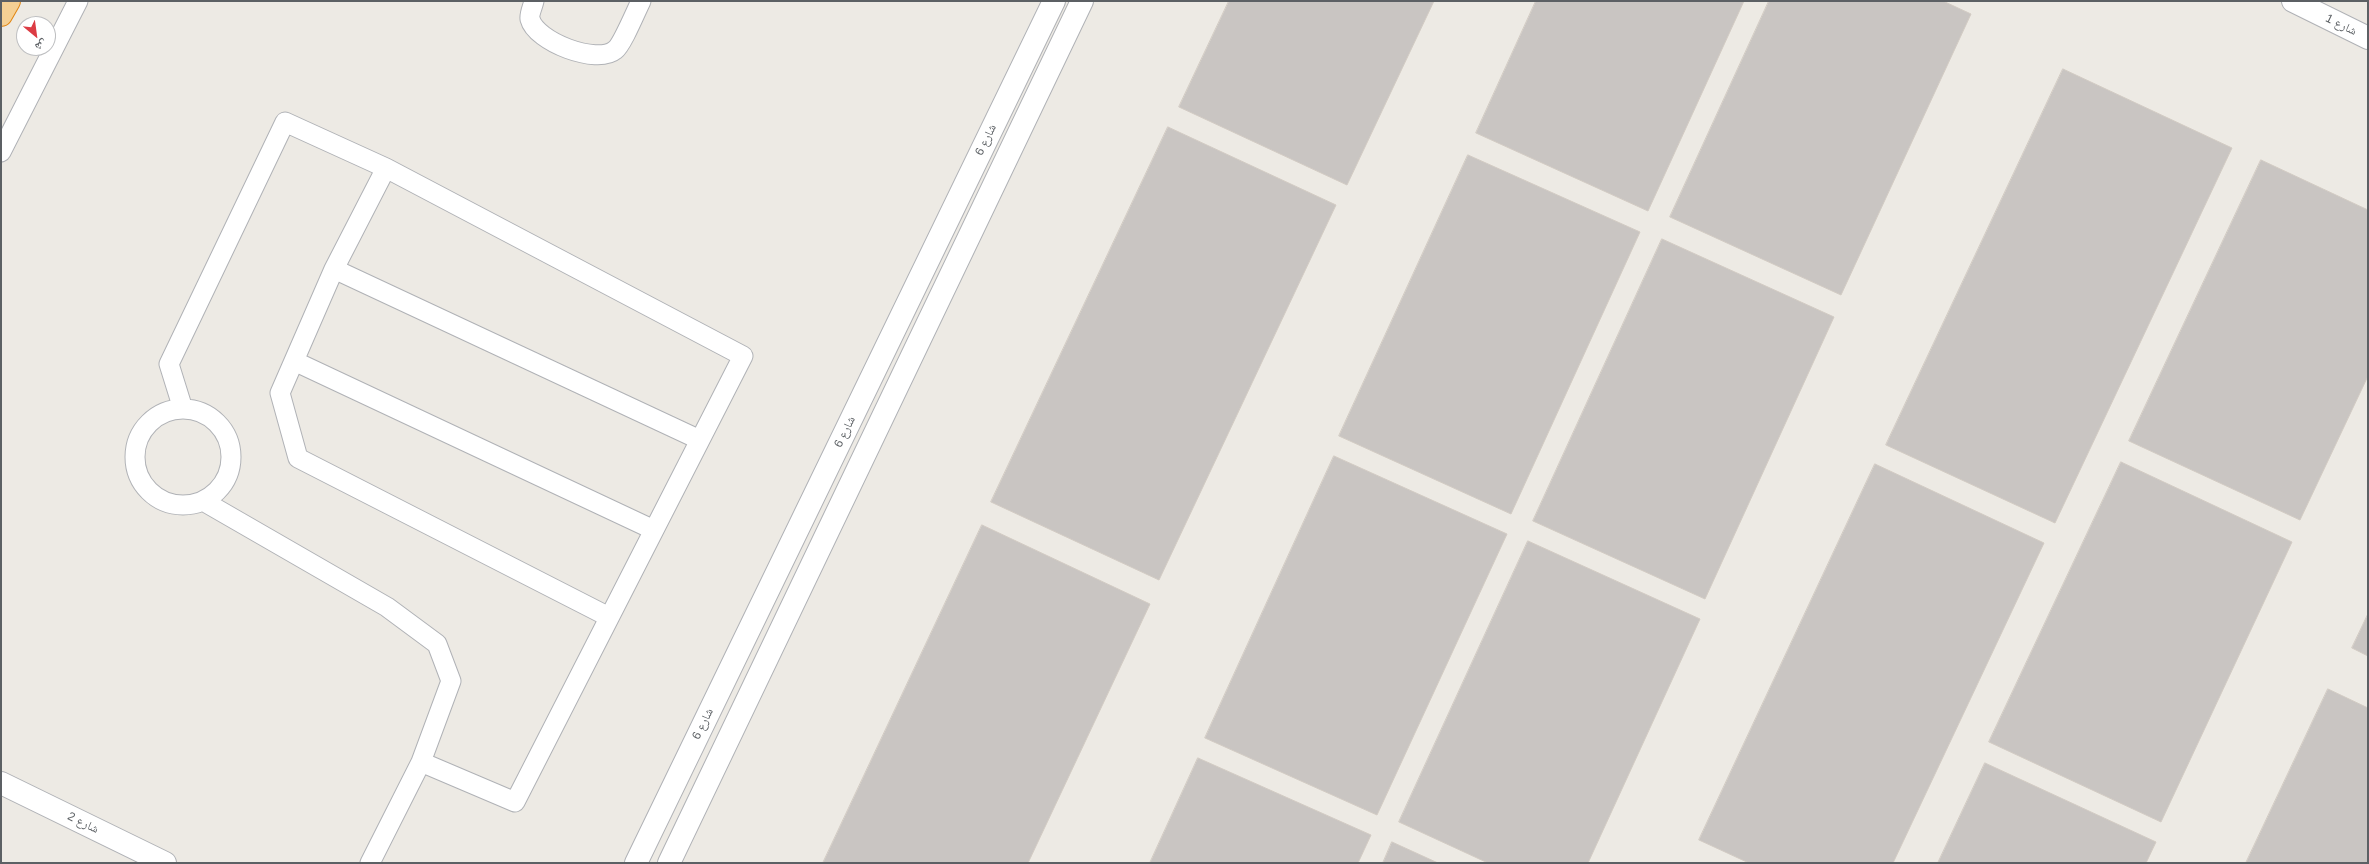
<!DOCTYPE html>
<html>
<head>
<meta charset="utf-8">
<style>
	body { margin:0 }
	#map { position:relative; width:2369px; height:864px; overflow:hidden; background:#edeae4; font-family:Arial,"Noto Naskh Arabic",sans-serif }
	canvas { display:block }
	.frame { position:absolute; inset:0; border:2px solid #5c6064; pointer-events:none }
	.north { position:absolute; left:16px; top:16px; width:40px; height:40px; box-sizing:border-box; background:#fff; border:1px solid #bebfc1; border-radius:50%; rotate:151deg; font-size:11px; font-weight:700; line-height:16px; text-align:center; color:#5c6064 }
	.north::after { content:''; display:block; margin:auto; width:14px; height:18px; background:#dc3c44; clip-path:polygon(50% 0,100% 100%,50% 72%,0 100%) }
</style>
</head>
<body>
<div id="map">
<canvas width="2369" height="864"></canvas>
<div class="frame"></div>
<div class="north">ش</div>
</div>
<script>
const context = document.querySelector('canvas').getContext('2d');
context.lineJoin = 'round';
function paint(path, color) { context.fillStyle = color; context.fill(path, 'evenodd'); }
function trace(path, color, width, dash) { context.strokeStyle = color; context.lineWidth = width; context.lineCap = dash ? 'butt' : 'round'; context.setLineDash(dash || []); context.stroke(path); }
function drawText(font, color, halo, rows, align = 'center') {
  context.font = font + ' Arial,"Noto Naskh Arabic",sans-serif'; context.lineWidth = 3.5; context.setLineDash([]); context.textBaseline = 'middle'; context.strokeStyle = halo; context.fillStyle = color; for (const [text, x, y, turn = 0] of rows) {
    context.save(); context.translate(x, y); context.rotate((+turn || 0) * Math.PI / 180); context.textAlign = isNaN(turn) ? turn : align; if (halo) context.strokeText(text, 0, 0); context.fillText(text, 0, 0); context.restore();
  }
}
const building = new Path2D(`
	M1229 1H1434L1347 185 1179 107Z
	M1536 1H1744L1648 211 1476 133Z
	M1769 1H1943L1971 14 1841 295 1670 217Z
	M2063 69 2232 148 2055 523 1886 445Z
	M1168 127 1336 205 1159 580 991 502Z
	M1468 155 1640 232 1511 514 1339 436Z
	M2261 160 2368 210V376L2300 520 2129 441Z
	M1662 239 1834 317 1705 599 1533 521Z
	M1334 456 1507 534 1377 815 1205 738Z
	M2121 462 2292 542 2161 822 1989 742Z
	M1875 464 2044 543 1893 863H1749L1699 840Z
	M982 525 1150 604 1028 863H823Z
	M1528 541 1700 619 1588 863H1488L1399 822Z
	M2368 614V656L2352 648Z
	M2328 689 2368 708V863H2246Z
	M1198 758 1371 835 1358 863H1150Z
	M1985 763 2156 842 2146 863H1938Z
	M1392 842 1438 863H1383Z`);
const service = new Path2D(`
	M534 1C533 6 529 14 530 19 536 42 597 65 615 50 622 45 636 11 641 1
	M1 152 78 1
	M386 168 334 269 280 393 298 458 609 617
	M334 269 700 440
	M294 361 654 530
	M183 409 169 364 285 122 386 168 743 356 515 802 421 762
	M135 457a48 48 0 1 1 96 0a48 48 0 1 1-96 0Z
	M203 501 387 607 437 644 451 681 421 762 370 863`);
const minor = new Path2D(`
	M1 783 165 863`);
const tertiary = new Path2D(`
	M2293 1 2368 38
	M636 863 1054 1
	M669 863 1082 1`);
const motorway = new Path2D(`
	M1 15 9 1`);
const streetNames = [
	["شارع 1",2341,25,26],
	["شارع 6",986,140,-64],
	["شارع 6",845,432,-64],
	["شارع 6",703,724,-64],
	["شارع 2",83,823,26]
];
paint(building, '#c9c5c2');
trace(building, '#d2cbc3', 1);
trace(service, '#b0b2b6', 21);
trace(minor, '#b0b2b6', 24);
trace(tertiary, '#b0b2b6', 24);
trace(motorway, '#e18511', 24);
trace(service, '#fff', 19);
trace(minor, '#fff', 22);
trace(tertiary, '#fff', 22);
trace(motorway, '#f5d094', 22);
drawText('12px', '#5c6064', '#fff', streetNames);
</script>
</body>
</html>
